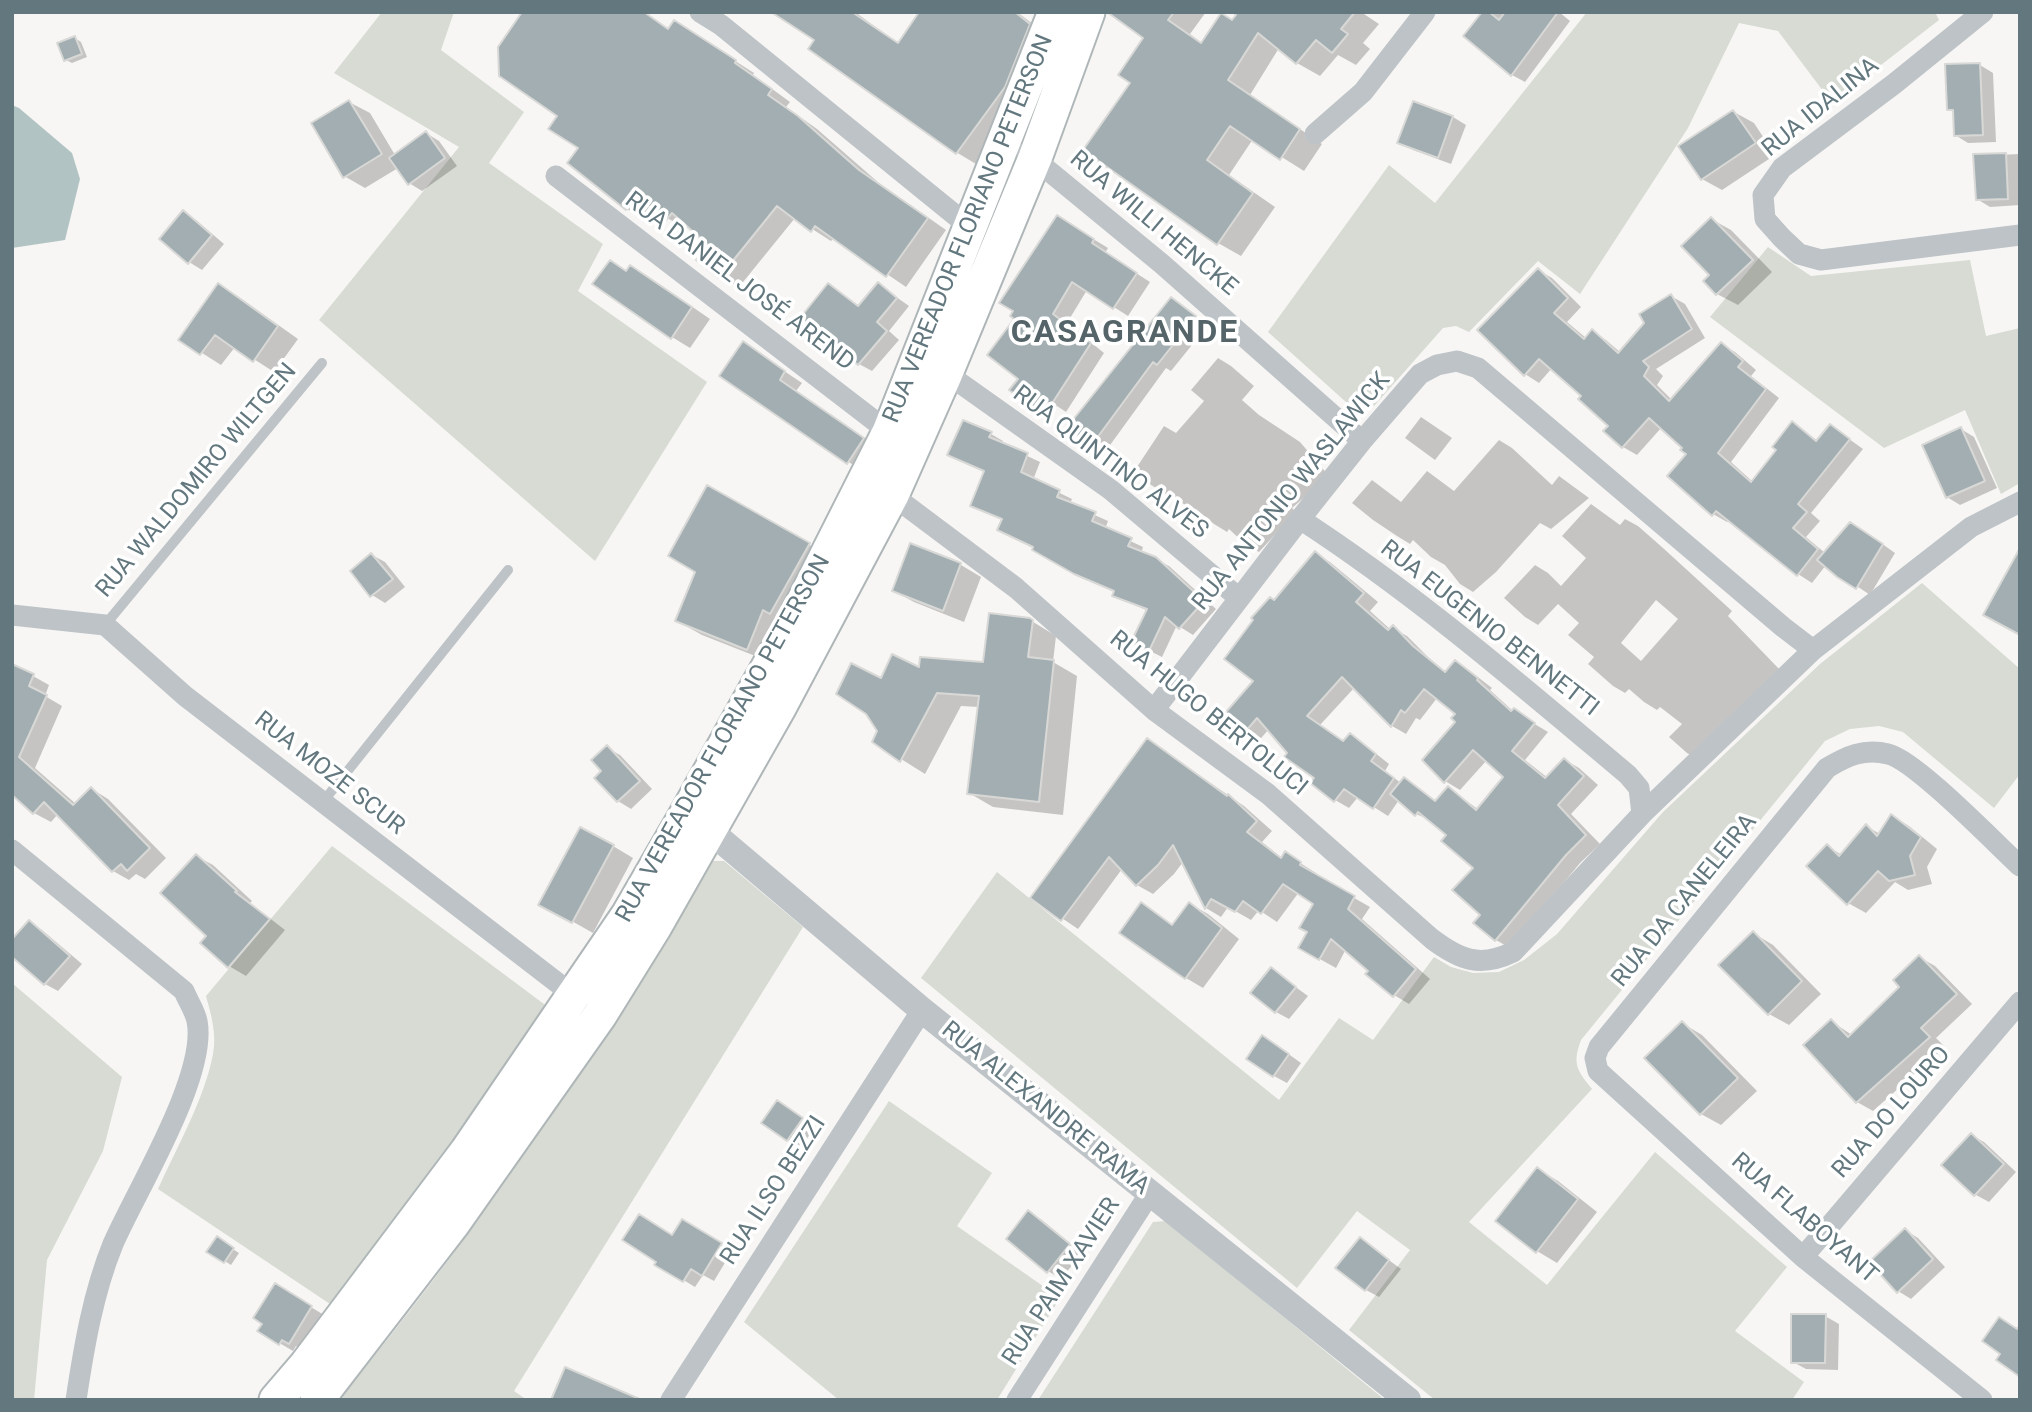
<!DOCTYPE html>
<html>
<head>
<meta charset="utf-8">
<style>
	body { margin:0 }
	#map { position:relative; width:2032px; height:1412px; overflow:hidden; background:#f7f6f4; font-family:Roboto,sans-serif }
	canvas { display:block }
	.frame { position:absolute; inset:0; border:14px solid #62777e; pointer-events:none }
</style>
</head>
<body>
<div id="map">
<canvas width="2032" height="1412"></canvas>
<div class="frame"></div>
</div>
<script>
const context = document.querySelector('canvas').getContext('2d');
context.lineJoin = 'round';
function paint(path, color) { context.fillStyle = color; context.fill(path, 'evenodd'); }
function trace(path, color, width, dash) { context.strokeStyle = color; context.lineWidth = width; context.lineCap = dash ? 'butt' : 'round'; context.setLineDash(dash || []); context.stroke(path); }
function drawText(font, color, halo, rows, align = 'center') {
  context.font = font + ' Roboto,sans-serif'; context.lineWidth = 7; context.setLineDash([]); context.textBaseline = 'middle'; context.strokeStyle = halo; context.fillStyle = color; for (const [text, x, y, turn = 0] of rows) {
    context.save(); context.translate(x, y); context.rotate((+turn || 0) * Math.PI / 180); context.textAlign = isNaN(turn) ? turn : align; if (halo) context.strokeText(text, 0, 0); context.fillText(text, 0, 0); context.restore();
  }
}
const green = new Path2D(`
	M382 12H454L441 50 524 112 489 163 603 244 578 291 707 382 595 561 319 320 459 147 334 73Z
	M1587 12H1935L1939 20 1832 103 1778 31 1739 23 1688 128 1580 294 1538 261 1469 332 1456 326 1443 328 1375 405 1365 412 1356 411 1268 332 1389 165 1435 203Z
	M1768 247 1811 276 1970 260 1986 336 2020 328V483L2001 494 1965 410 1884 448 1710 317Z
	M1922 583 2020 669V774L1994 808 1903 732 1879 726 1850 729 1825 741 1581 1040C1572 1064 1577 1070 1592 1089L1469 1222 1547 1285 1655 1152 1787 1267 1735 1331 1804 1382 1792 1400H1435L1349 1330 1410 1250 1357 1211 1297 1288 921 978 997 872 1279 1100 1339 1018 1373 1040 1434 957 1451 967 1473 973 1499 972 1524 960 1557 934 1663 812 1820 664Z
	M332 846 548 1007 441 1160 330 1304 158 1189C176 1149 205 1098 213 1054 217 1035 211 1014 206 996Z
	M713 861H724L803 927 514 1391 527 1400H339C403 1321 465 1241 522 1157 589 1060 651 961 713 861Z
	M12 983 122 1077 103 1151 47 1260 34 1400H12Z
	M889 1101 992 1173 957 1226 1060 1298 997 1400H839L744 1322Z
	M1166 1221 1385 1400H1038L1153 1222Z`);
const water = new Path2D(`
	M12 105 19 108 72 153 80 179 65 240 12 248Z`);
const shadow = new Path2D(`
	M525 12H648L647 14 669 30 693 34 754 73 753 75 790 102 786 107 817 129 879 183 946 230 906 287 834 238 831 241 795 218 739 287 720 276 711 245 689 226 686 230 654 209 646 220 627 209 569 163 580 147 559 116Z
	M782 12H855L899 44 921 12H1017L1049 36 1024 98 976 164 956 152Z
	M1131 12H1206L1190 34 1203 44 1233 22 1241 12H1361L1379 24 1363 43 1370 49 1356 65 1338 55 1320 76 1297 63 1279 48 1250 95 1322 144 1304 171 1253 139 1229 175 1275 207 1241 256 1218 243 1132 83 1146 38Z
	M1485 12H1559L1570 21 1525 82 1512 75 1465 36Z
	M75 38 81 42 87 57 72 63 66 60Z
	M1980 65 1993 73 1996 142 1968 143 1955 135V112L1948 109Z
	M349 102 370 113 395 155 426 133 439 141 457 166 422 191 409 183 398 168 365 188 344 176Z
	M1414 103 1453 117 1466 125 1451 164 1413 150 1400 142Z
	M1734 112 1754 123 1775 155 1722 190 1702 179Z
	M2020 154V205L1990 207 1977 199 1975 156Z
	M183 213 196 220 224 244 202 270 189 262Z
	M1711 219 1731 230 1772 272 1738 305 1717 294 1705 281 1711 275Z
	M1072 226 1108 248 1105 253 1150 282 1128 316 1087 290 1067 323 1104 353 1066 412 1057 406 1050 416 1035 407 1020 378 1017 318Z
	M611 262 628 272 631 267 649 277 710 319 690 348 672 337Z
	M1538 270 1552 278 1581 307 1567 322 1586 338 1592 331 1606 340 1621 353 1671 296 1685 304 1705 338 1656 369 1663 376 1657 385 1672 400 1721 344 1735 352 1756 370 1751 376 1779 398 1731 462 1753 482 1779 450 1792 423 1818 441 1831 426 1863 449 1811 513 1820 521 1806 537 1825 553 1864 531 1895 553 1870 595 1826 565 1812 583 1798 574 1730 519 1727 522 1713 514 1685 448 1662 427 1637 455 1623 447 1611 426 1583 396 1552 368 1539 383 1525 374Z
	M878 284 909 306 889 331 899 340 872 371 859 364 828 285 859 306Z
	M219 285 239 297 298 339 274 372 235 347 221 365 180 339Z
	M1171 299 1208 325 1171 371 1166 368 1105 452 1092 444Z
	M744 344 802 383 796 391 881 449 865 473 721 376Z
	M1218 358 1231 366 1254 386 1242 400 1259 415 1300 442 1329 476 1292 508 1296 512 1259 552 1246 545 1229 529 1227 532 1214 524 1196 509 1195 511 1182 503 1170 493 1168 496 1133 473 1164 426 1176 433 1204 401 1191 390Z
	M1421 417 1452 438 1435 460 1405 438Z
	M1961 429 1974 437 1997 488 1960 505 1947 497Z
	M991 434 1003 441 1002 444 1040 462 1033 480 1072 499 1070 504 1108 521 1105 529 1143 547 1141 553 1169 566 1216 609 1193 635 1177 625 1162 657 1146 649 1148 611 1114 595 1116 591 1003 520 972 506 985 472 962 461Z
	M1499 440 1512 448 1552 485 1559 476 1589 498 1551 529 1540 523 1496 572 1473 592 1460 584 1445 565 1431 557 1413 540 1410 544 1397 536 1373 520 1352 503 1372 480 1401 502 1427 471 1454 491Z
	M708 487 834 559 773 663 702 635 677 621 697 571Z
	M1591 504 1620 525 1625 519 1638 526 1663 548 1732 611 1728 616 1781 671 1699 760 1687 753 1669 737 1682 724 1660 707 1657 710 1644 702 1629 689 1625 693 1613 686 1588 664 1594 657 1568 635 1579 623 1558 604 1538 625 1525 617 1504 598 1535 565 1548 573 1561 586 1586 558 1562 536ZM1656 600 1678 619 1641 661 1621 643Z
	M911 546 961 565 981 577 964 622 914 602 894 591Z
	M1315 554 1330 562 1378 602 1370 611 1391 630 1393 628 1407 636 1428 657 1447 673 1455 662 1470 671 1492 688 1490 690 1513 711 1548 732 1525 760 1548 778 1565 760 1579 768 1598 785 1571 814 1600 844 1580 863 1510 948 1496 940 1476 922 1482 914 1475 868 1448 835 1432 821 1416 814 1399 800 1388 816 1358 797 1349 808 1335 800 1269 729 1255 745 1241 737 1275 602ZM1355 687 1392 726 1406 734 1416 718 1420 720 1437 698 1458 714V722L1445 781 1460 790 1487 760 1505 777 1479 810 1449 788 1437 802 1405 779 1401 783 1385 771 1389 764 1364 744 1350 735 1345 742 1320 725Z
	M372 555 385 562 405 587 385 603 372 595Z
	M1030 620 1056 636 1053 662 1077 676 1063 815 993 807 969 793 979 707 961 706 925 774 874 742 879 730 882 680 921 670 985 664Z
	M33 676 49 685 45 696 62 706 35 768 76 804 92 789 108 799 166 858 145 879 136 874 129 880 113 871 58 814 51 822 34 813 12 793V726Z
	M1148 740 1244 806 1272 831 1262 842 1282 858 1286 854 1316 873 1314 875 1370 907 1362 919 1430 979 1409 1004 1394 995 1346 949 1336 968 1300 948 1309 932 1315 904 1299 892 1277 922 1259 910 1251 920 1228 907 1221 917 1206 908 1183 862 1174 874 1153 894 1137 885 1122 869 1078 929 1032 898Z
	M607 748 620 755 652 789 631 809 618 801 596 778 604 771Z
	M1892 816 1909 826 1937 849 1927 867 1932 884 1908 890 1895 882 1866 913 1848 903 1827 846 1842 855 1866 826 1880 834Z
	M613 846 633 858 593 933 561 915Z
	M196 856 213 865 252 901 250 903 285 930 246 976 229 966 208 935Z
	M1190 904 1208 914 1239 939 1203 988 1186 978 1141 905 1174 926Z
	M29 922 42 930 82 964 58 991 45 984 12 955Z
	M1753 933 1773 945 1821 994 1789 1025 1769 1014Z
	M1919 957 1935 966 1972 1004 1936 1038 1945 1047 1873 1111 1857 1102 1805 1045 1831 1021 1852 1035 1902 987Z
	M1272 970 1308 996 1289 1019 1276 1012Z
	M1682 1023 1702 1035 1757 1091 1721 1125 1701 1114 1647 1058Z
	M1276 1045 1301 1063 1287 1083 1274 1076Z
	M790 1110 815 1127 801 1147 788 1140Z
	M1971 1135 1984 1142 2016 1172 1989 1202 1976 1195 1944 1165Z
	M1538 1169 1558 1181 1597 1212 1557 1263 1537 1251Z
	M1029 1213 1042 1220 1082 1253 1061 1279 1048 1271Z
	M683 1221 732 1251 714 1281 703 1275 695 1287 657 1264Z
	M1905 1230 1918 1238 1945 1267 1911 1299 1898 1291Z
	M217 1239 239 1253 231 1265 209 1251Z
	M1360 1239 1401 1269 1379 1297 1366 1290Z
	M275 1285 324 1315 303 1350 296 1346 293 1351 259 1331 264 1323Z
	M1825 1316 1839 1324 1838 1370 1806 1369 1793 1362Z`);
const building = new Path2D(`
	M522 12H644L668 29 674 20 736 60 735 63 772 89 768 95 798 116 859 170 928 218 886 277 815 226 811 232 777 206 719 278 696 260 708 245 672 213 666 220 636 197 626 210 567 163 578 148 548 129 557 116 499 76 498 47Z
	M771 12H852L898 43 919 12H1015L1030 24 1005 87 956 154 808 49 814 40Z
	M1107 12H1174L1168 20 1201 43 1221 13 1232 20 1236 15 1233 12H1355L1341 29 1348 34 1332 53 1316 40 1296 64 1258 33 1228 80 1300 129 1280 160 1230 126 1207 160 1253 193 1217 245 1083 150 1130 83 1118 75 1143 38Z
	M1482 12H1489L1499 20 1505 12H1558L1511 76 1463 36Z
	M75 36 82 54 64 61 57 43Z
	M1980 63 1983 135 1954 136 1953 110H1947L1945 64Z
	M349 100 382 154 343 178 311 123Z
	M1413 101 1453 116 1438 158 1397 143Z
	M1733 110 1756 143 1701 180 1678 146Z
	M426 131 445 158 408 185 389 158Z
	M2006 153 2008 199 1976 200 1973 154Z
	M183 210 212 235 188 264 159 239Z
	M1057 215 1094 239 1092 243 1137 273 1113 309 1072 282 1053 314 1091 343 1051 405 1042 398 1035 409 1009 390 1018 379 987 355 1014 319 1010 316 1013 311 999 303Z
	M1711 217 1753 260 1716 295 1703 281 1709 275 1681 246Z
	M610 260 626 271 630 265 692 307 671 339 592 284Z
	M1538 268 1568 298 1554 313 1584 339 1592 329 1618 353 1644 323 1639 314 1671 294 1692 329 1643 361 1649 367 1644 376 1669 401 1721 342 1743 361 1738 367 1766 389 1718 453 1751 482 1776 450 1772 447 1792 421 1816 441 1830 424 1850 439 1798 504 1807 512 1793 528 1818 549 1797 576 1716 511 1712 516 1667 476 1686 454 1680 450 1682 448 1649 418 1622 448 1603 431 1608 426 1578 399 1581 396 1539 359 1524 376 1477 330Z
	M878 282 897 298 877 322 887 331 858 365 800 318 828 283 858 306Z
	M218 283 278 326 253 362 215 335 200 355 178 340Z
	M1171 297 1196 316 1157 365 1153 362 1091 446 1069 429 1073 422 1072 421Z
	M743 341 785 371 780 380 864 438 847 464 719 376Z
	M963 420 992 432 989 437 1028 453 1021 472 1060 490 1057 497 1096 512 1092 521 1132 538 1128 546 1156 557 1204 601 1179 629 1165 617 1149 651 1131 642 1147 609 1112 596 1114 591 1074 574 1032 550 1033 547 997 530 1002 519 970 506 984 471 947 455Z
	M1961 427 1985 481 1946 498 1922 445Z
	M707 485 810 543 770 614 763 610 747 650 675 621 695 572 668 556Z
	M1850 522 1883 544 1856 589 1837 577 1817 560Z
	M910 543 961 563 943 611 892 591Z
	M2020 548V635L1983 615Z
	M1315 551 1364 593 1356 602 1388 630 1393 625 1413 646 1445 672 1455 660 1478 678 1477 680 1511 711 1514 708 1535 723 1512 751 1545 778 1564 758 1584 776 1558 805 1586 835 1566 855 1495 941 1473 923 1480 915 1452 890 1473 868 1441 841 1446 835 1418 812 1415 816 1390 794 1404 777 1435 801 1448 786 1476 810 1503 777 1473 750 1444 783 1422 760 1455 722 1451 718 1455 714 1424 689 1405 713 1401 710 1391 727 1342 677 1307 716 1343 741 1350 733 1376 754 1371 761 1394 778 1373 809 1344 789 1334 802 1310 783 1314 778 1284 757 1287 753 1257 718 1240 738 1219 720 1253 681 1224 659 1253 620 1251 618 1270 597 1274 600Z
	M371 553 393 579 370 597 350 571Z
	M989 613 1030 618 1033 620 1028 657 1054 660 1039 802 967 794 979 696 937 693 900 762 872 742 877 731 866 714 836 694 851 663 881 678 892 654 919 667 920 657 983 662Z
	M12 664 34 674 29 686 47 695 19 757 73 805 91 787 150 848 127 871 121 864 112 872 44 802 33 814 12 795Z
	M1147 738 1227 796 1228 794 1257 821 1247 832 1281 858 1285 851 1301 862 1300 865 1355 896 1348 909 1416 969 1393 997 1365 974 1368 971 1331 939 1319 960 1298 948 1307 932 1299 928 1313 904 1283 884 1261 914 1243 901 1235 912 1211 899 1205 909 1173 845 1158 865 1136 886 1109 857 1061 921 1030 898Z
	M607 745 640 781 617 802 594 778 601 771 591 760Z
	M1891 814 1921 837 1910 856 1915 875 1889 881 1878 871 1847 905 1806 866 1827 844 1839 856 1866 824 1877 836Z
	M580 827 614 845 572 923 538 905Z
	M196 854 237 891 235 892 270 919 228 968 200 943 206 936 160 893Z
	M1141 902 1172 925 1189 902 1222 928 1185 979 1119 933Z
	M29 920 70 956 44 985 12 957V939Z
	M1753 931 1802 981 1768 1015 1718 965Z
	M1919 955 1957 994 1921 1028 1930 1037 1856 1103 1803 1045 1831 1019 1848 1037 1899 987 1893 980Z
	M1271 967 1296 987 1275 1013 1250 993Z
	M1682 1021 1738 1078 1700 1115 1644 1058Z
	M1262 1035 1289 1054 1273 1077 1246 1059Z
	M777 1100 803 1118 787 1141 761 1123Z
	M1971 1133 2004 1164 1974 1196 1941 1165Z
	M1537 1167 1578 1199 1536 1253 1495 1221Z
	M1028 1210 1070 1244 1047 1273 1006 1239Z
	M639 1214 672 1235 682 1219 722 1243 702 1276 691 1269 683 1282 654 1265 656 1262 622 1240Z
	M1905 1228 1933 1259 1897 1293 1869 1262Z
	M217 1236 234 1248 224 1263 206 1252Z
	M1360 1237 1389 1260 1365 1291 1335 1268Z
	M275 1283 312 1306 289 1344 282 1340 279 1345 257 1331 262 1324 253 1318Z
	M1791 1314H1826L1825 1363H1791Z
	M1999 1317 2017 1329 2020 1325V1377L1996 1360 2000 1354 1982 1341Z
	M565 1367 642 1400H551Z`);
const service = new Path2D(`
	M105 625 322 363
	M322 803 508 570`);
const minor = new Path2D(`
	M700 12 721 25 971 228
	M1983 12 1894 84 1782 168 1763 195 1765 219 1782 238 1799 254 1821 260 2020 235
	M1315 134 1363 92 1425 12
	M1027 153 1162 264 1362 441
	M556 176 889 432
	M946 373 1111 490 1239 598
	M892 495 1016 588 1154 710 1268 794 1432 939C1460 960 1480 968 1513 952L1642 814 1639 788 1628 775C1522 686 1417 595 1300 519
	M12 615 105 625 185 696 581 1001
	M1154 710 1300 519 1362 441 1420 374 1437 365 1457 361 1478 368 1783 627 1813 650
	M1642 814 1813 650 1971 527 2020 502
	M12 850 184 991C188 1001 195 1011 197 1021 208 1075 136 1191 113 1244 93 1293 84 1347 76 1400
	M1803 1257 2020 1002
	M671 1400 922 1010
	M1017 1400 1150 1193
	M1982 1400 1803 1257 1598 1071 1595 1058 1599 1047 1827 768C1847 756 1864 748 1888 754 1915 760 1995 843 2020 866`);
const tertiary = new Path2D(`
	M696 819 922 1010 1408 1400`);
const primary = new Path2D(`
	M276 1400 306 1365 467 1151 628 915 687 813 792 624 889 432 1055 12
	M317 1400 452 1225 600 1015 654 928 780 706 892 495 946 373 1035 158 1088 12`);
const streetNames = [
	["RUA IDALINA",1821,108,-39],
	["RUA WILLI HENCKE",1153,224,40],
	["RUA VEREADOR FLORIANO PETERSON",969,229,-68],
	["RUA DANIEL JOSÉ AREND",739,282,37],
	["RUA QUINTINO ALVES",1110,463,37],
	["RUA WALDOMIRO WILTGEN",197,481,-50],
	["RUA ANTONIO WASLAWICK",1292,492,-51],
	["RUA EUGENIO BENNETTI",1489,629,38],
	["RUA HUGO BERTOLUCI",1208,714,39],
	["RUA VEREADOR FLORIANO PETERSON",724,739,-61],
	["RUA MOZE SCUR",329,774,38],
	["RUA DA CANELEIRA",1685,901,-51],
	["RUA ALEXANDRE RAMA",1045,1109,39],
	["RUA DO LOURO",1892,1113,-49],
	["RUA ILSO BEZZI",774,1191,-57],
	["RUA FLABOYANT",1804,1219,41],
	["RUA PAIM XAVIER",1062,1282,-57]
];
const districtNames = [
	["CASAGRANDE",1125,334]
];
paint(green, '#d7dbd3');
paint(water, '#b2c3c4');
paint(shadow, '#0003');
paint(building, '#a2aeb1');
trace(building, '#d8d8d6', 2);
trace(primary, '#afb6b8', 37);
trace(service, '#bdc3c6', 10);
trace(minor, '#bdc3c6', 21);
trace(tertiary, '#bdc3c6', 26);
trace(primary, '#fff', 33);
drawText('24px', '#62777e', '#fff', streetNames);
context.letterSpacing = '2px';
drawText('bold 32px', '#546469', '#fff', districtNames);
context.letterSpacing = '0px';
</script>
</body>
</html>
